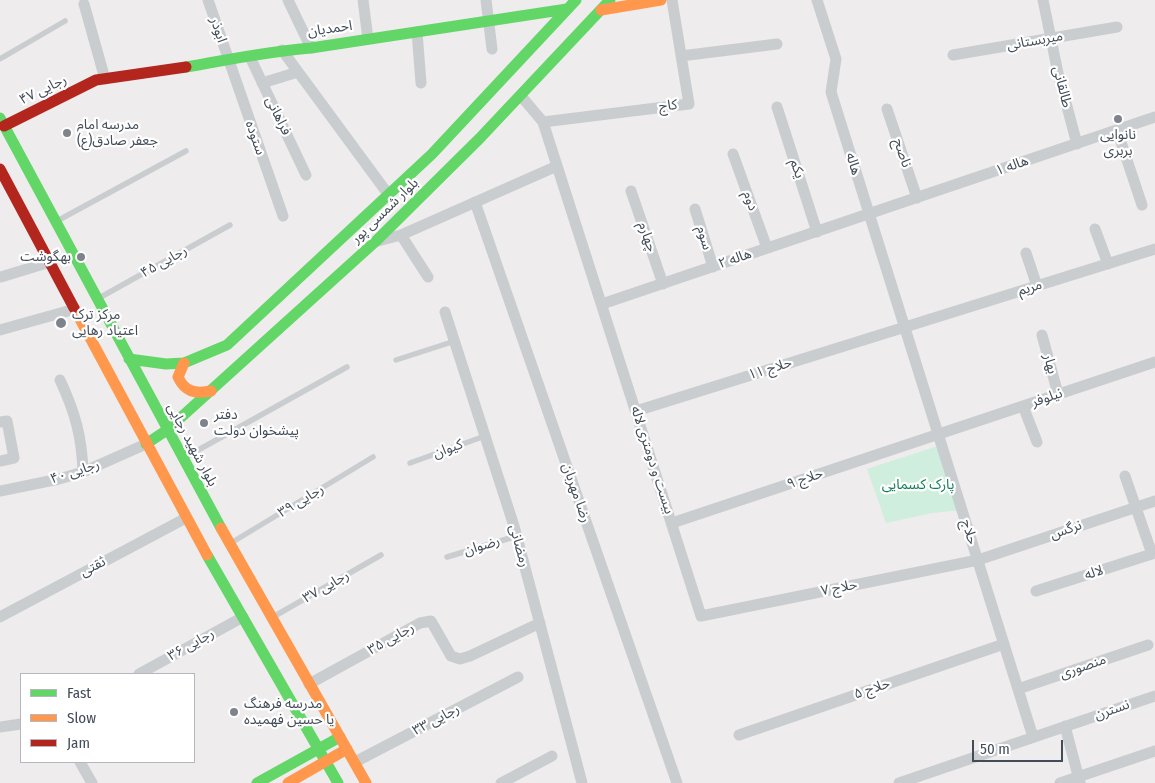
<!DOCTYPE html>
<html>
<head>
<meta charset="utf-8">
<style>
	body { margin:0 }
	#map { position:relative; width:1155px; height:783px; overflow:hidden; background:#eeecec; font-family:"Fira Sans Condensed",sans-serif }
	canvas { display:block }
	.legend { position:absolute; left:20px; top:673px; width:175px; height:90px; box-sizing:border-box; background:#fff; border:1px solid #b4b7bd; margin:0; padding:6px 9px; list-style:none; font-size:15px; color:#434c59 }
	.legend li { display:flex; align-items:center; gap:10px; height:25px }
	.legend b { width:25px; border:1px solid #b4b7bd }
	.scale { position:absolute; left:972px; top:740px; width:91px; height:22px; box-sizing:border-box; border:2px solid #434c59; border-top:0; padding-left:6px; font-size:15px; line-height:18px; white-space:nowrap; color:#434c59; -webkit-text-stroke:4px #fff; paint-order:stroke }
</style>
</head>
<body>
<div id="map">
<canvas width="1155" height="783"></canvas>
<ul class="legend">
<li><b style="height:6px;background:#63d668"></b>Fast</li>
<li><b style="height:6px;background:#ff974d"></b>Slow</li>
<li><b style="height:6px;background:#b3261e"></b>Jam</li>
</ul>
<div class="scale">50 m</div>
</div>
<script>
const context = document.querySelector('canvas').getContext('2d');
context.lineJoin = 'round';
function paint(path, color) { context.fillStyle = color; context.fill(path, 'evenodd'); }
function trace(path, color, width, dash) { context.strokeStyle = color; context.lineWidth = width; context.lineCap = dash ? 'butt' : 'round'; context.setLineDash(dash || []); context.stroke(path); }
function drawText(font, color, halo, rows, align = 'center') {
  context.font = font + ' "Fira Sans Condensed","Noto Sans Arabic",sans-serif'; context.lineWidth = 4.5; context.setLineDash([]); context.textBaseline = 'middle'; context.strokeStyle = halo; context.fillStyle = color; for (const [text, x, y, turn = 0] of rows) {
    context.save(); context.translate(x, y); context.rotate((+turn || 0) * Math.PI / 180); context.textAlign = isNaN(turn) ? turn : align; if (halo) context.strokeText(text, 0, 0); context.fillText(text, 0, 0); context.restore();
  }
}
const green = new Path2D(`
	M941 445 962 510 932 513 886 523 867 469Z`);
const lane = new Path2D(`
	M0 59 65 21
	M57 221 186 151
	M99 298 230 225
	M396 360 455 341
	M184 458 347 367
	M410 463 485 436
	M231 543 373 457
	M447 557 517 536
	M273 617 381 555`);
const street = new Path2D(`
	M208 0 283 216
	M288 0 311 48
	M363 0 368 39
	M486 0 492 49
	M817 0 836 59 831 92 1033 737
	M1043 0 1058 73 1077 144
	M84 4 105 79
	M417 32 421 83
	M282 50 388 194
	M953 55 1117 27
	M681 56 777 44
	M250 57 306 175
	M262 83 298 72
	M521 96 543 122 701 616 978 560 1155 501
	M777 107 817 232
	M887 109 917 198
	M543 122 689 104 672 0
	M1117 130 1142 205
	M733 154 767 248
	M631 191 663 284
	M475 202 677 783
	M695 209 713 267
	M1095 229 1108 264
	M401 235 428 277
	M378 241 401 235 557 166
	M1026 253 1037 286
	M1 277 50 262
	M602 304 1155 117
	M445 312 514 526 582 783
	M0 330 75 309
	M1042 335 1058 394
	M60 380C75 412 82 437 83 472
	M1023 406 1037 442
	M636 411 1155 249
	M0 422 7 421 14 458 0 461
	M1125 476 1152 554
	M0 491 59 479 83 472 146 444
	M672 523 1155 362
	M1036 591 1155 553
	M0 617 186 518
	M139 674 243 617
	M309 684 420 623 431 621 451 656 460 659 470 656 540 623
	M1018 689 1148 645
	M1065 726 1080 783
	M0 727 21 724
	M739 735 1004 644
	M80 762 92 783
	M355 762 518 677
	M501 783 552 756
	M899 783 1155 696
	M1060 783 1155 751`);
const fast = new Path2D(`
	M186 67C228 60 269 51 311 48L567 9
	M0 118 221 528
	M129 359 166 364 184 363 227 345 432 154 576 0
	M167 430 376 241 480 138 610 0
	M146 444 167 430
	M207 555 338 783
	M257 783 340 737`);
const slow = new Path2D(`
	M601 10 661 0
	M74 308 207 555
	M184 363 178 377C185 392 195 394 211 391
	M221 528 366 783
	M288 783 347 749`);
const jam = new Path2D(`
	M4 126 96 80 186 67
	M0 169 74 308`);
const markers = [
	[1118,119,5,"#7f848c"],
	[67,133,5,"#7f848c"],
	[81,257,5,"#7f848c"],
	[61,323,6,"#7f848c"],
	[204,423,5,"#7f848c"],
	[234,712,5,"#7f848c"]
];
const streetNames = [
	["احمدیان",330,29,-8],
	["ابوذر",218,30,72],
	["میربستانی",1035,41,-10],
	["طالقانی",1062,87,76],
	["رجایی ۴۷",43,90,-26],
	["کاج",668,106,-7],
	["فراهانی",278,116,64],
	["ستوده",255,138,71],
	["ناصح",902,153,71],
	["هاله",853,164,73],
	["هاله ۱",1012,166,-19],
	["یکم",797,169,72],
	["دوم",750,201,70],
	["بلوار شمسی پور",385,211,-44],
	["چهارم",647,237,71],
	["سوم",704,238,73],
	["هاله ۲",735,259,-19],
	["رجایی ۴۵",164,262,-29],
	["مریم",1030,288,-17],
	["بهار",1050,364,75],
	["حلاج ۱۱",770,369,-17],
	["نیلوفر",1047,398,-19],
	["بلوار شهید رجایی",192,445,62],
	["کیوان",448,449,-20],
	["بیست و دومتری لاله",652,460,72],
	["رجایی ۴۰",75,472,-18],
	["حلاج ۹",805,479,-19],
	["رضا مهربان",576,493,71],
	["رجایی ۳۹",301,501,-31],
	["نرگس",1066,530,-19],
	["حلاج",969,532,73],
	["رضوان",482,546,-17],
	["رمضانی",519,546,75],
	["ثقتی",93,567,-28],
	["لاله",1094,573,-18],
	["رجایی ۳۷",326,587,-30],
	["حلاج ۷",839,588,-11],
	["رجایی ۳۵",391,639,-29],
	["رجایی ۳۶",191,645,-29],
	["منصوری",1083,667,-19],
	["حلاج ۵",872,689,-19],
	["نسترن",1112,710,-19],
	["رجایی ۳۳",436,720,-28]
];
const poiNames = [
	["مدرسه امام",77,125],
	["جعفر صادق(ع)",77,141],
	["نانوایی",1118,135,"center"],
	["بربری",1118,151,"center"],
	["بهگوشت",71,257,"right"],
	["مرکز ترک",72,315],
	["اعتیاد رهایی",72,331],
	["دفتر",214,415],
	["پیشخوان دولت",214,431],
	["مدرسه فرهنگ",244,704],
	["یا حسین فهمیده",244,720]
];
const parkNames = [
	["پارک کسمایی",918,485]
];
paint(green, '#cfeede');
trace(lane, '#cacdd0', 5.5);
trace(street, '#cacdd0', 11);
trace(fast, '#63d668', 11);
trace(slow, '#ff974d', 11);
trace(jam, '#b3261e', 11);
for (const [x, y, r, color] of markers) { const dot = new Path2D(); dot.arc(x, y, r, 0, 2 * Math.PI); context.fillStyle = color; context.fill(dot); trace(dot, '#fff', 2); }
drawText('14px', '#434c59', '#fff', streetNames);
drawText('14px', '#434c59', '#fff', poiNames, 'left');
drawText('14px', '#127d53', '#fff', parkNames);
</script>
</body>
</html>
